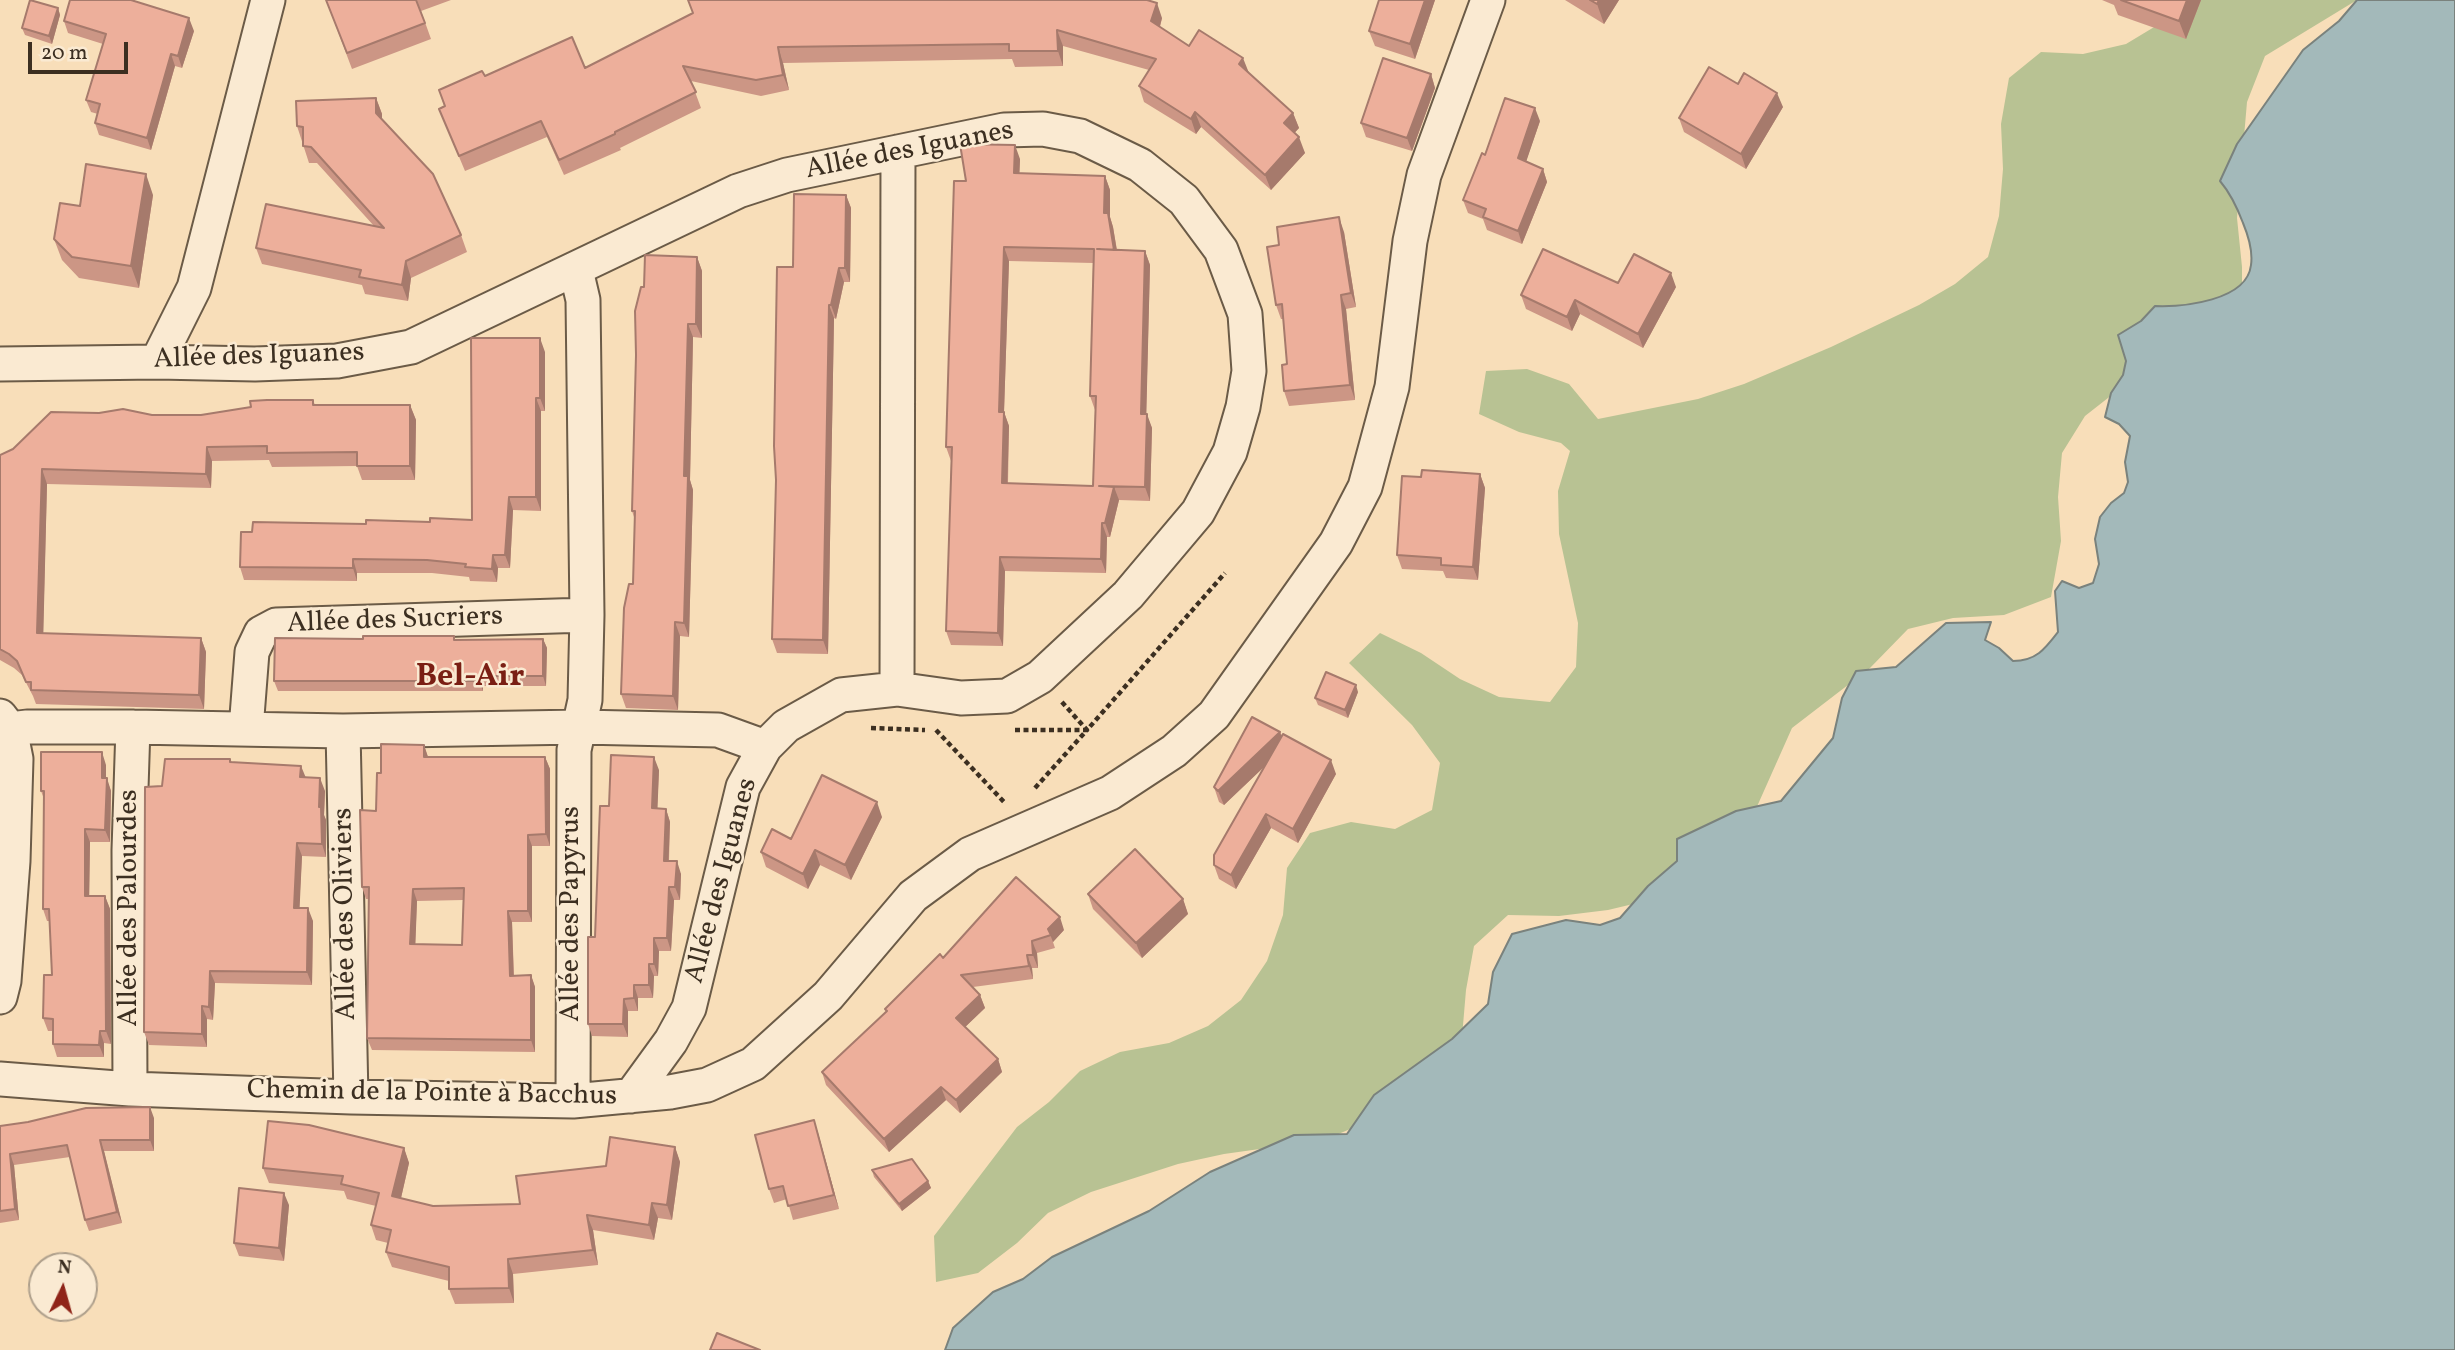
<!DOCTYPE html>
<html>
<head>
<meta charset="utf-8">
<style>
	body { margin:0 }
	#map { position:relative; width:2455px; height:1350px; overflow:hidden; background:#f8deb9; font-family:Vollkorn,serif }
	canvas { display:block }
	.north { position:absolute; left:28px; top:1252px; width:70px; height:70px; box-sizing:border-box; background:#faead2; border:2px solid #ae9f8b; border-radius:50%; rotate:5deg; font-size:19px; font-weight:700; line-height:28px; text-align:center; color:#3c2f21 }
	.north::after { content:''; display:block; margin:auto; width:24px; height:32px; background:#8f2418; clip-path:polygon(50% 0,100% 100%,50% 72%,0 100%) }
	.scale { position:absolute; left:28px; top:42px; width:100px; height:32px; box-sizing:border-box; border:4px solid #3c2f21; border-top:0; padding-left:9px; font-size:21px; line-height:24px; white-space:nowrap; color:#3c2f21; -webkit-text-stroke:5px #faead2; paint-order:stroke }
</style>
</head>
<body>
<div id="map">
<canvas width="2455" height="1350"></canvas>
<div class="north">N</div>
<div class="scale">20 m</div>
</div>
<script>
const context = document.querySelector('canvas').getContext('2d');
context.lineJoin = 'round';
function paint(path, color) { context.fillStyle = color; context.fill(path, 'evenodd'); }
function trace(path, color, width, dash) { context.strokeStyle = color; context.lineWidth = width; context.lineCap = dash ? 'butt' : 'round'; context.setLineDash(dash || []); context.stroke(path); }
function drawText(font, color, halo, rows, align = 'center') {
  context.font = font + ' Vollkorn,serif'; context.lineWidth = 5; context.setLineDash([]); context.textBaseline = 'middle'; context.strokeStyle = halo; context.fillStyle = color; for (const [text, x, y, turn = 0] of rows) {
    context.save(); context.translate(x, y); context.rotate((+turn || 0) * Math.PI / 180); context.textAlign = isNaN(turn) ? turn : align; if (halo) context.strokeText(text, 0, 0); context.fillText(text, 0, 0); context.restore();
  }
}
const green = new Path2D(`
	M2199 0H2357L2265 56 2247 102 2237 218 2242 267V311L2122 387 2085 416 2062 453 2058 497 2061 541 2051 597 2004 615 1953 618 1908 629 1870 668 1792 728 1755 811 1654 899 1608 910 1559 916 1508 915 1474 946 1466 990 1462 1037 1367 1122 1324 1140 1224 1154 1178 1164 1091 1192 1048 1213 1017 1243 978 1273 936 1282 934 1236 1017 1127 1049 1102 1080 1071 1120 1052 1169 1043 1208 1026 1241 1000 1267 961 1283 915 1287 868 1310 833 1351 822 1395 829 1432 810 1440 763 1412 725 1349 663 1380 633 1421 653 1460 679 1499 697 1550 702 1576 667 1578 623 1559 534 1558 491 1570 451 1561 443 1519 432 1479 414 1486 371 1527 369 1569 384 1598 419 1698 399 1744 384 1831 347 1919 305 1955 284 1988 257 1999 216 2003 169 2001 124 2009 78 2041 52 2083 54 2126 44Z`);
const water = new Path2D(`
	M2357 0H2455V1350H945L953 1328 993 1292 1023 1279 1052 1257 1149 1211 1210 1172 1294 1135 1347 1134 1374 1095 1452 1039 1488 1004 1493 972 1512 934 1566 920 1600 925 1620 918 1648 886 1677 861V839L1736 811 1781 801 1833 738 1842 698 1856 671 1896 667 1946 623 1991 622 1985 640 1999 648 2013 661C2036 661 2045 649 2058 632L2055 591 2062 581 2079 588 2093 583 2099 564 2095 539 2100 517 2111 503 2124 493 2128 482 2125 462 2130 436 2119 424 2105 417 2111 393 2123 375 2126 361 2118 335 2141 321 2155 306C2183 307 2247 301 2251 265 2253 251 2248 235 2243 223 2237 207 2231 194 2220 181L2237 144 2303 50 2339 21Z`);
const path = new Path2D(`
	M871 728 925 730
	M936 730 1005 803
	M1015 730H1087L1225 573
	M1035 788 1087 730 1061 701`);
const minor = new Path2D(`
	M157 362 194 288 268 0
	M0 364 157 362 255 364 337 361 411 347 738 191 787 175 1004 130 1043 129 1080 136 1140 165 1184 200 1221 250 1245 314 1249 371 1243 407 1230 452 1198 512 1128 595 1040 677 1007 696 961 698 897 689 841 695 786 726 765 747 743 787 689 1008 671 1041 631 1096
	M897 689 898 152
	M0 716 10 729 16 759 13 861 4 981 0 997
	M10 729 27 727H133L343 731 580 727 718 730 765 747
	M246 729 252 652 261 633 276 625 587 615
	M343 731 351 1097
	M0 1079 130 1089 351 1097 573 1101 670 1092 707 1085 753 1064 828 996 913 896 970 854 1110 793 1174 751 1214 715 1336 543 1365 487 1392 387 1410 241 1424 175 1488 0
	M130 1089 129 850 133 727
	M573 1101 574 750 585 700 587 615 583 300 576 270`);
const wall = new Path2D(`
	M326 0H451L421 11 431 39 352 69Z
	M1379 0H1435L1415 59 1375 46 1369 31Z
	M1565 0H1619L1604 24Z
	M2102 0H2201L2186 39 2118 15 2114 5Z
	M58 8 60 15 52 44 25 35 22 28Z
	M693 14 1162 18 1160 27 1189 46 1248 73 1293 113 1299 128 1294 133 1305 153 1271 190 1201 127 1196 134 1144 102 1139 86 1149 70 1063 46V66L1015 67 1012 59 783 63 789 90 761 96 691 81 701 108 620 148 621 150 564 175 547 137 465 171 439 109 444 106 439 90 485 76 585 68Z
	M64 21 194 31 182 68 175 66 151 150 99 135 95 123 98 114 91 112 86 100 103 44 68 33Z
	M1431 74 1435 88 1412 151 1366 137 1361 123Z
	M1738 84 1783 107 1746 169 1684 132 1679 118Z
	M376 98 382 114V120L461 235 467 252 411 278 408 301 365 294 362 285 262 264 256 248 374 226 317 163H309L297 126Z
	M1540 121 1526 161 1543 169 1547 182 1522 244 1487 230 1483 219 1468 213 1463 200Z
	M1020 159 1019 174 1105 176 1110 190V217L1113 227 1117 250 1145 251 1150 265 1146 414 1152 428 1150 501 1119 500 1110 537H1107L1106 573 1005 571 1003 646 951 645 946 631 951 461 946 447 966 181ZM1009 261 1093 263 1090 396 1095 410 1093 486 1008 483 1009 426 1004 412Z
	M153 195 139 288 79 278 62 260 54 239 80 206Z
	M846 195 851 208 850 282H844L836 319 834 318 828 654 777 653 772 639Z
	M1344 232 1356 307 1346 309 1355 400 1289 406 1284 391 1287 364 1283 319H1281L1276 305 1279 245Z
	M697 257 702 271V338L693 337 690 480 693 490 689 637 680 636 678 710 626 708 621 694 633 584 635 520 632 511Z
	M1618 283 1676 287 1643 348 1580 314 1572 331 1526 309 1521 295Z
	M545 352V411H541V511L513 510 510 568H498L497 582 470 581 469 577 432 573H357V581L244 580 240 567 252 532 366 524 472 520Z
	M313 400 315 405H410L416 420 415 480H362L357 466 272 467 269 460 212 461 211 488 47 484 43 633 201 638 206 652 204 709 36 704 33 696 22 675 14 668 0 660V455L152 415H201Z
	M1480 474 1485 488 1478 580 1446 578 1443 571 1402 569 1397 555 1421 477Z
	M454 636 455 640 543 639 547 648 546 686H483V691H278L274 681 363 639Z
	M1358 692 1348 718 1318 705 1315 698Z
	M1280 732 1282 736 1336 774 1298 843 1271 828 1236 889 1219 879 1214 865 1265 766 1224 805 1219 802 1214 787Z
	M424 745 428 757H545L550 769V846H532V922H512L514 976 531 975 535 987V1052L372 1050 367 1038 369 899H366L362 887 376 811 381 773ZM463 900 462 945 415 944 417 901Z
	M230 759 232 762 305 777 325 791 324 815 326 820V857L302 856 299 908 313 921 312 985 215 983 213 1020 207 1019V1047L149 1045 144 1032 162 786Z
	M106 765V778L111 791 110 842H90L89 896H105L110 909 111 1044 104 1043V1057H57L53 1044V1031H48L43 1018 52 975 50 921H47L43 909 44 799 41 791Z
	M659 770 657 809H666L670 822 669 861 681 874 680 900H674L671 951H659L658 976H654L653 998H638V1011H628V1037L592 1036 588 1024 609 806Z
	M882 817 851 880 820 865 808 889 766 867 761 852 791 839Z
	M1088 894 1183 899 1188 914 1142 958 1093 909Z
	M1064 930 1053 942 1055 948 1037 953 1038 968H1032L1033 979 973 987 980 995 985 1008 965 1027 998 1059 1002 1072 960 1113 946 1100 889 1152 826 1085 822 1072 886 1012 885 1009 943 958Z
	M154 1118V1151H104L122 1223 89 1231 85 1220 70 1157 14 1165 19 1220 0 1223V1126Z
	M818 1133 839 1209 793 1220 787 1199 774 1203 769 1189Z
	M675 1147 680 1162 672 1220 658 1218 654 1240 593 1230 598 1265 513 1274 514 1303 455 1304 449 1289V1281L392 1267 386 1252 388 1243 376 1240 371 1225 376 1206 347 1199 344 1191 269 1183 263 1168 404 1148 409 1163 401 1198 433 1206 520 1204 606 1166Z
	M872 1170 928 1181 931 1188 902 1211 874 1177Z
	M289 1205 284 1261 239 1256 234 1243Z`);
const shadedWall = new Path2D(`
	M1425 0H1435L1415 59 1410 44Z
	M1599 0H1619L1604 24 1597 4Z
	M2187 0H2201L2186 39 2179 21Z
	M1157 3 1162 18 1157 37 1151 21Z
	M58 8 60 15 52 44 49 36Z
	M189 18 194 31 182 68 178 56Z
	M1057 30 1063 46V66L1058 51Z
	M778 47 783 63 789 90 783 75Z
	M171 54 175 66 151 150 147 138Z
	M1243 58 1249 73 1239 64Z
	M1431 74 1435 88 1412 151 1407 138Z
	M1777 93 1783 107 1746 169 1741 154Z
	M376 98 382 114V130L376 113Z
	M1535 108 1540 121 1523 171 1518 158Z
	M1195 112 1201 127 1196 134 1191 119Z
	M1293 113 1299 128 1289 139 1284 123Z
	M1299 137 1305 153 1271 190 1265 175Z
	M1015 145 1020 159 1019 187 1014 173Z
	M1543 169 1547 182 1522 244 1518 231Z
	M146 174 153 195 139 288 131 266Z
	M1105 176 1110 190V217L1113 227 1119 264 1114 250 1104 213Z
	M846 195 851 208 850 282 845 268Z
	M1339 217 1344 232 1356 307 1351 293Z
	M1004 247 1009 261 1004 412 1009 426 1007 497 1002 483 999 412Z
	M1145 251 1150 265 1146 428 1141 414Z
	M697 257 702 271V338L696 324Z
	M406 261 411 278 408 301 402 285Z
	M839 268 844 282 836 319 831 305Z
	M1671 273 1676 287 1643 348 1638 334Z
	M1341 295 1346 309 1355 400 1350 385Z
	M1575 300 1580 314 1572 331 1567 317Z
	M829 305 834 318 828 654 823 640Z
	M688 324 693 337 690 480 693 490 689 637 684 623V476Z
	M540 338 545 352V411L540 398Z
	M536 398 541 411V511L536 497Z
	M410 405 416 420 415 480 410 466Z
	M1147 414 1152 428 1150 501 1145 487Z
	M207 447 212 461 211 488 206 474Z
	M42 469 47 484 43 647 37 633Z
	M1480 474 1485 488 1478 580 1473 567Z
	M1114 487 1119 500 1110 537 1105 523Z
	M509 497 513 510 510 568 505 555Z
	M1102 523 1107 537 1106 573 1101 559Z
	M493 555 498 568 497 582 492 569Z
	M1000 557 1005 571 1003 646 998 633Z
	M353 559 357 573V581L353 568Z
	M675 622 680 636 678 710 673 696Z
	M201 638 206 652 204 709 199 695Z
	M543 639 547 648 546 686 543 676Z
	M479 676 483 686V691L479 681Z
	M1356 685 1358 692 1348 718 1345 710Z
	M1280 732 1285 747 1224 805 1218 791Z
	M424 745 428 757H424Z
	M102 752 106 765V790L102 778Z
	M545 757 550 769V846L546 834Z
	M654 757 659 770 657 821 652 808Z
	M1331 760 1336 774 1298 843 1293 829Z
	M301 766 306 778 300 777Z
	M107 778 111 791 110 842 105 830Z
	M320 778 325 791 324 815 326 820V857L322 844 319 807Z
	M877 802 882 817 851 880 845 865Z
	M666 809 670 822 668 874 664 861Z
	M1266 814 1271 828 1236 889 1231 875Z
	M85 829 90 842 89 909 85 896Z
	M528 835 532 846V922L528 911Z
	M297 843 302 856 299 921 294 908Z
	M815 850 820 865 808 889 803 874Z
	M677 861 681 874 680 900 675 887Z
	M669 887 674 900 671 951 667 938Z
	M413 889 417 901 415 955 410 944Z
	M105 896 110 909 111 1044 106 1031Z
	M1183 899 1188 914 1142 958 1136 943Z
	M308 908 313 921 312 985 307 972Z
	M508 911 512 922 514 987 510 976Z
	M1060 917 1064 930 1053 942 1048 929Z
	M654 938 659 951 658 976 654 964Z
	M1032 941 1037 953 1038 968 1033 955Z
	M1027 955 1032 968 1033 979 1029 966Z
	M649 964 654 976 653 998 649 985Z
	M210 971 215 983 213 1020 209 1007Z
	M531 975 535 987V1052L531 1040Z
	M634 985 638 998V1011L634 998Z
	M980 995 985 1008 961 1031 956 1018Z
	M624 999 628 1011V1037L623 1024Z
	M202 1006 207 1019V1047L202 1034Z
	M100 1031 104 1043V1057L99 1045Z
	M998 1059 1002 1072 960 1113 956 1100Z
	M941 1087 946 1100 889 1152 884 1139Z
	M150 1107 154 1118V1151L150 1140Z
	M814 1120 818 1133 839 1209 834 1195Z
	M100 1140 104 1151 122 1223 117 1212Z
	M675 1147 680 1162 672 1220 667 1205Z
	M404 1148 409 1163 398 1211 392 1196Z
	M10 1154 14 1165 19 1220 15 1209Z
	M928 1181 931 1188 902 1211 899 1204Z
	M284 1193 289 1205 284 1261 279 1248Z
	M652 1203 658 1218 654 1240 649 1225Z
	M587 1215 593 1230 598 1265 593 1250Z
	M508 1259 513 1274 514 1303 509 1288Z`);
const building = new Path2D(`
	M30 0 58 8 49 36 22 28Z
	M70 0H131L189 18 178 56 171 54 147 138 95 123 100 104 86 100 106 34 64 21Z
	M326 0H416L425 23 347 53Z
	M688 0H1147L1157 3 1151 21 1189 46 1199 30 1243 58 1239 64 1293 113 1284 123 1299 137 1265 175 1195 112 1191 119 1139 86 1156 59 1057 30 1058 51H1009V44L778 47 783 75 756 80 683 66 696 92 615 132V134L559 160 541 121 459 156 439 109 445 106 439 90 482 71 485 76 572 37 585 68 693 13Z
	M1379 0H1425L1410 44 1369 31Z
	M1590 0H1599L1597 4Z
	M2121 0H2187L2179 21Z
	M1383 58 1431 74 1407 138 1361 123Z
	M1709 67 1738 84 1744 73 1777 93 1741 154 1679 118Z
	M376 98V113L433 174 461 235 406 261 402 285 359 277 361 270 256 248 266 204 384 228 311 147 303 146V127L297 126 296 101Z
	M1505 98 1535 108 1518 158 1543 169 1518 231 1483 217 1486 209 1463 200 1482 153 1485 155Z
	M960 144 1015 145 1014 173 1105 176 1104 213H1108L1114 250 1097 249 1145 251 1141 414H1147L1145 487 1099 486 1114 487 1105 523H1102L1101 559 1000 557 998 633 946 631 952 447H946L954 181H966ZM1004 247 1094 249 1090 396H1096L1093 486 1002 483 1004 412H999Z
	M86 164 146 174 131 266 72 257 54 239 60 203 80 206Z
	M794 194 846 195 845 268H839L831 305H829L823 640 772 639 776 480 774 446 777 267H793Z
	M1339 217 1351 293 1341 295 1350 385 1284 391 1282 365 1287 364 1282 304 1276 305 1267 247 1279 245 1277 227Z
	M1543 249 1618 283 1634 254 1671 273 1638 334 1575 300 1567 317 1521 295Z
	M645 255 697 257 696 324H688L684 476H688L684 623 675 622 673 696 621 694 624 608 629 584H633L635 511H632L636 355 635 311 641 287H644Z
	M471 338H540V398H536V497H509L505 555H493L492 569 465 567 466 564 427 560 353 559V568L240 567 241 532H252L253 522 366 524V520L430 522V518L472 520Z
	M267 400H313V405H410V466H357V452L267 453V446L207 447 206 474 42 469 37 633 201 638 199 695 31 690V682H26L17 661 9 654 0 649V455L13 449 51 412 99 413 123 409 152 415H201L251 407 250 401Z
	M1422 470 1480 474 1473 567 1441 565V558L1397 555 1402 476 1421 477Z
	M363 636H454V640L543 639V676H479V681H274L275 638 363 639Z
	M1326 672 1356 685 1345 710 1315 698Z
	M1252 717 1280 732 1218 791 1214 787Z
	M1283 734 1331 760 1293 829 1266 814 1231 875 1214 865V855Z
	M381 744 424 745V757H545L546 834 528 835V911H508L510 976 531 975V1040L367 1038 369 887H362L360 810 376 811 377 773H381ZM464 888 462 945 410 944 413 889Z
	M41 752H102V778H107L105 830 85 829V896H105L106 1031H100L99 1045 53 1044V1019L43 1018 44 975H52L49 909H43L44 791H41Z
	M611 755 654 757 652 808 666 809 664 861H677L675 887H669L667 938H654V964H649V985H634V998L624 999 623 1024H588V937H595L600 806H609Z
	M165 759H230V762L301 766 300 777 320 778 319 807H321L322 844 297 843 294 908H308L307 972 210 971 209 1007 202 1006V1034L144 1032 145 787 162 786Z
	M822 775 877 802 845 865 815 850 803 874 761 852 772 829 791 839Z
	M1135 849 1183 899 1136 943 1088 894Z
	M1016 877 1060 917 1048 929 1051 935 1032 941 1033 955H1027L1029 966 961 975 980 995 956 1018 998 1059 956 1100 941 1087 884 1139 822 1072 887 1011 885 1009 940 954 943 958Z
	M150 1107V1140H100L117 1212 85 1220 67 1145 10 1154 15 1209 0 1211V1126L28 1122 86 1108Z
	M814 1120 834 1195 788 1206 783 1186 769 1189 755 1135Z
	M268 1121 309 1125 404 1148 392 1196 433 1206 520 1204 516 1176 606 1166 610 1137 675 1147 667 1205 652 1203 649 1225 587 1215 593 1250 508 1259 509 1288 449 1289V1267L386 1252 391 1230 371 1225 379 1193 341 1184 343 1176 263 1168Z
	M912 1159 928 1181 899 1204 872 1170Z
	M239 1188 284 1193 279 1248 234 1243Z
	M717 1333 760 1350H710Z`);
const streetNames = [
	["Allée des Iguanes",910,152,-11],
	["Allée des Iguanes",259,358,-2],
	["Allée des Sucriers",395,622,-2],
	["Allée des Iguanes",723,881,-75],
	["Allée des Palourdes",131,908,-90],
	["Allée des Oliviers",347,914,-91],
	["Allée des Papyrus",573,914,-90],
	["Chemin de la Pointe à Bacchus",432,1095,1]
];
const quarterNames = [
	["Bel-Air",470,679]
];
paint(green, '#b8c293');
paint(water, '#a3b9ba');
trace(water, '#7a827d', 2);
trace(minor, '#6b5b47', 37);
trace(path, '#3c2f21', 4.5, [5, 3.5]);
trace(minor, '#faead2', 33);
paint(wall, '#cc9685');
paint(shadedWall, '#a67a6c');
paint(building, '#edaf9b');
trace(building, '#a67a6c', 2);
drawText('28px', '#3c2f21', '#faead2', streetNames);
drawText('bold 32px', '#7a1f14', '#faead2', quarterNames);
</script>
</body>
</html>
